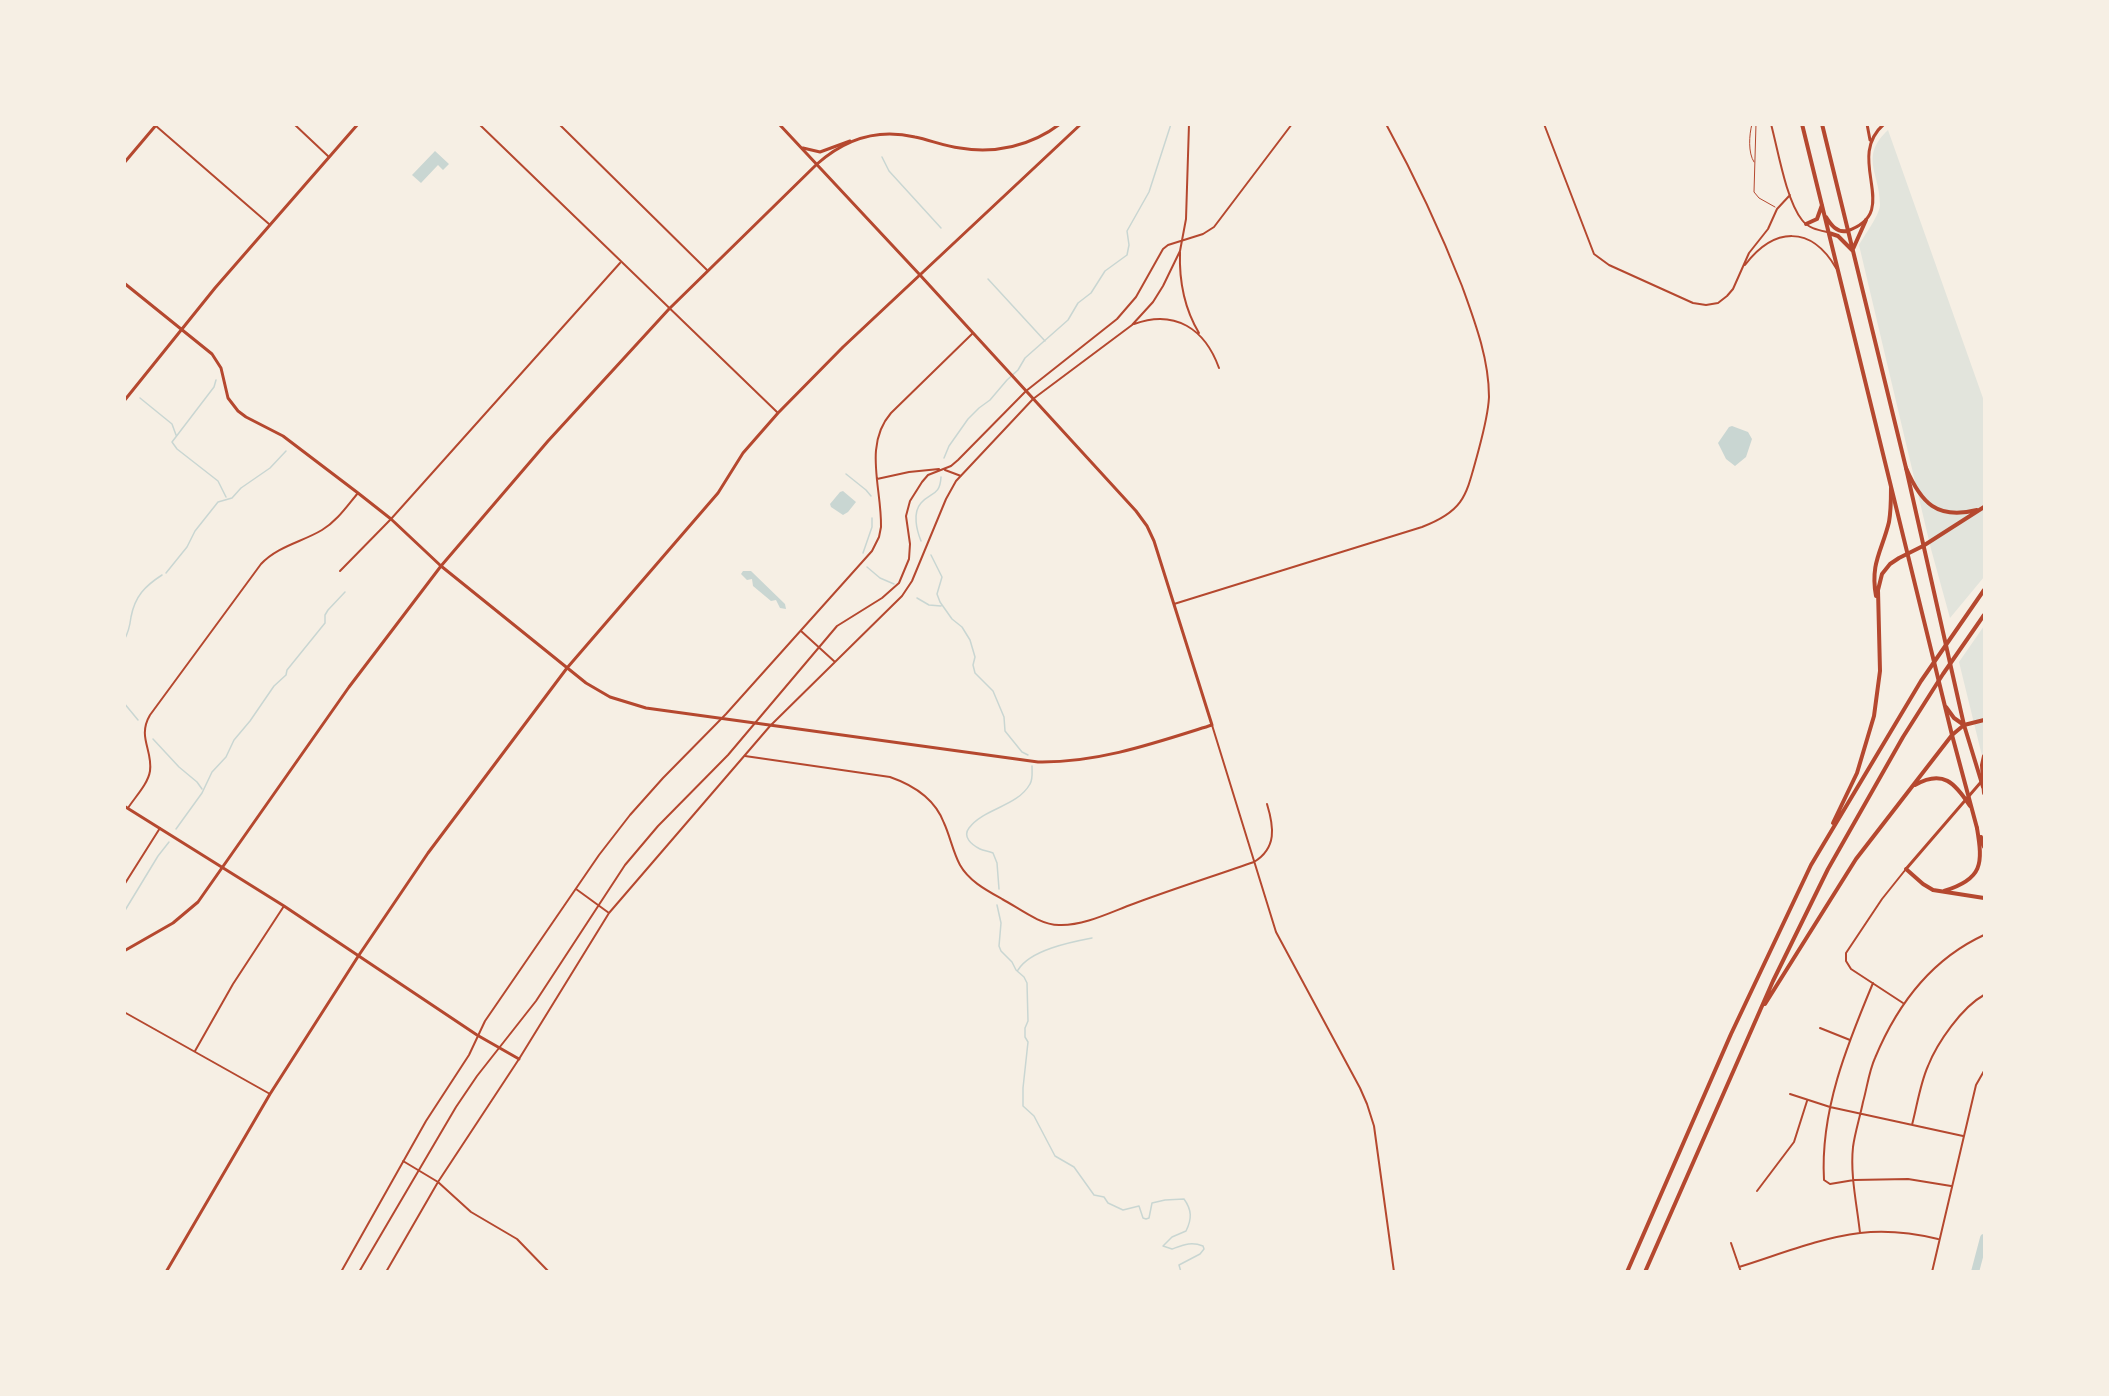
<!DOCTYPE html>
<html>
<head>
<meta charset="utf-8">
<style>
	body { margin:0 }
	#map { position:relative; width:2109px; height:1396px; overflow:hidden; background:#f6efe4; font-family:"Roboto Serif",serif }
	canvas { display:block }
	.frame { position:absolute; inset:0; border:126px solid #f6efe4; pointer-events:none }
</style>
</head>
<body>
<div id="map">
<canvas width="2109" height="1396"></canvas>
<div class="frame"></div>
</div>
<script>
const context = document.querySelector('canvas').getContext('2d');
context.lineJoin = 'round';
function paint(path, color) { context.fillStyle = color; context.fill(path, 'evenodd'); }
function trace(path, color, width, dash) { context.strokeStyle = color; context.lineWidth = width; context.lineCap = dash ? 'butt' : 'round'; context.setLineDash(dash || []); context.stroke(path); }
const green = new Path2D(`
	M1888 130 1984 401V577L1950 618 1931 549 1859 245C1864 236 1881 213 1880 204 1880 173 1859 157 1888 130Z
	M1984 626V764L1959 662Z`);
const water = new Path2D(`
	M435 151 449 164 443 170 438 165 421 183 412 175Z
	M1732 426 1748 432 1752 439 1746 457 1735 466 1726 459 1718 443 1729 427Z
	M843 491 856 502 848 512 843 515 831 507 830 504 840 492Z
	M743 571H751L785 604 786 609 780 608 776 600 771 601 753 586 752 579 747 580 741 574Z`);
const stream = new Path2D(`
	M882 157 889 171 941 228
	M988 279 1045 341
	M216 380 214 387 172 442 177 449 218 481 226 497
	M140 398 172 424 176 435
	M944 458 949 446 968 419 979 408 990 400 1007 380 1018 370 1025 358 1068 320 1078 303 1091 293 1105 271 1127 255 1129 245 1127 231 1149 192 1171 124
	M846 474 866 490 871 496
	M921 541C917 531 912 513 921 503 931 492 940 496 941 477
	M863 553 872 527V518
	M931 555 942 577 937 594 940 602 952 619 962 627 970 640 975 657 973 665 975 673 993 691 1004 717 1005 731 1022 752 1028 755
	M867 567 880 578 894 584
	M166 573 187 547 195 531 218 502 232 498 241 488 270 468 286 451
	M917 598 929 605 941 606
	M124 640C129 632 130 625 131 617 135 596 145 586 162 575
	M124 703 138 720
	M153 739 179 767 197 782 202 789
	M176 829 202 793 212 772 226 757 234 740 250 721 274 686 286 675 287 670 325 623V615L328 610 345 592
	M999 889 997 863 993 853C988 851 984 851 980 849 972 845 962 837 969 828 984 808 1017 807 1030 784 1033 779 1032 773 1032 766
	M997 905 1001 923 999 946 1001 951 1012 962 1016 970 1024 977 1027 983 1028 1021 1025 1028V1037L1028 1042 1023 1088V1106L1034 1116 1055 1156 1074 1167 1094 1195 1104 1197 1108 1203 1123 1210 1139 1206 1143 1218 1146 1219 1149 1218 1152 1203 1165 1200 1184 1199C1192 1210 1192 1219 1186 1231L1172 1237 1163 1246 1172 1249C1183 1245 1191 1241 1203 1246L1204 1249 1200 1254 1179 1265 1181 1272
	M124 912 158 856 169 842
	M1018 970C1030 950 1071 942 1092 938`);
const river = new Path2D(`
	M1975 1272 1984 1238`);
const service = new Path2D(`
	M1752 124C1749 135 1748 153 1754 162
	M1756 124 1754 192 1759 198 1775 207`);
const minor = new Path2D(`
	M294 124 329 157
	M479 124 778 413
	M559 124 707 270
	M1544 124 1594 254 1609 265 1693 303 1706 305 1718 303 1727 296 1733 289 1749 253 1768 229 1777 209 1790 195
	M1771 124C1778 150 1786 200 1802 220 1808 228 1818 230 1827 232
	M156 126 269 224
	M1180 252C1179 281 1184 308 1199 333
	M1745 265C1774 227 1811 225 1836 268
	M1134 324C1175 309 1205 329 1219 368
	M945 470 961 476
	M877 479 909 472 939 469
	M340 571 391 519 620 263
	M1174 604 1422 527C1464 511 1466 496 1477 456 1482 437 1488 417 1489 397 1489 359 1475 322 1462 286 1440 230 1415 177 1386 124
	M801 631 835 662
	M1212 725 1276 932 1360 1088 1367 1104 1374 1126 1394 1272
	M745 756 890 777C913 785 935 799 944 823 950 836 953 852 960 865 969 881 986 890 1002 899 1019 908 1040 925 1059 925 1084 926 1111 912 1133 904 1173 889 1214 876 1254 862 1277 848 1274 827 1267 804
	M128 808C135 797 148 784 150 771 153 750 137 737 150 715L261 564C278 546 302 542 322 530 337 521 347 506 358 493
	M124 885 160 828
	M576 889 609 913
	M1873 983C1847 1045 1820 1111 1824 1180L1830 1184 1854 1180 1908 1179 1951 1186
	M1903 1003 1851 969 1846 961V953L1882 899 1906 869
	M124 1012 270 1094
	M1820 1028 1850 1040
	M195 1051 233 984 284 906
	M1790 1094 1830 1107 1963 1136
	M1912 1125C1917 1106 1920 1084 1928 1066 1937 1043 1962 1007 1984 995
	M403 1161 438 1182 471 1212 517 1239 549 1272
	M1757 1191 1794 1142 1807 1101
	M1860 1233C1857 1205 1850 1175 1853 1147 1855 1132 1860 1117 1863 1102 1867 1088 1869 1071 1875 1058 1897 1005 1932 959 1984 935
	M1731 1243 1741 1272
	M1739 1267C1778 1255 1819 1238 1860 1233 1886 1230 1913 1233 1938 1239
	M341 1272 426 1121 469 1055 485 1021 599 855 630 815 663 778 726 714 872 551 879 537 881 527C882 489 863 445 891 413L973 333
	M359 1272 456 1107 477 1076 536 1001 625 865 658 826 728 755 837 626 882 598 899 583 909 559 910 544 906 516 910 501 922 482 928 475 951 466 958 460 1026 391 1117 319 1136 297 1163 249 1168 245 1203 234 1214 227 1292 124
	M386 1272 438 1182 519 1059 609 913 770 726 902 596 912 581 946 499 956 481 1033 399 1132 325 1153 302 1163 286 1180 251 1186 219 1189 124
	M1932 1272 1976 1085 1984 1071`);
const tertiary = new Path2D(`
	M1867 124 1870 140
	M803 148 820 152 850 141
	M124 163 157 124
	M1847 231C1904 212 1843 160 1884 124
	M124 283 212 354 221 368 228 398 238 411 246 417 283 436 358 493 391 519 441 566 586 683 610 697 646 708 1038 762C1098 763 1155 743 1212 725L1154 541 1147 526 1136 511 920 275
	M124 401 215 288 358 124
	M124 806 284 906 477 1035 519 1059
	M1906 869 1981 782`);
const secondary = new Path2D(`
	M779 124 920 275
	M124 951 173 923 198 902 349 687 441 566 548 441 669 309 817 164C845 139 877 128 915 137 930 140 944 146 960 148 995 154 1031 146 1060 124
	M166 1272 270 1094 359 955 428 853 567 668 718 493 743 453 778 413 843 347 1081 124`);
const trunk = new Path2D(`
	M1802 124 1952 735 1977 828
	M1822 124 1906 468 1964 725 1983 787
	M1826 217C1831 225 1837 233 1847 231
	M1806 224 1817 219 1822 205
	M1829 233 1838 236 1852 250
	M1853 249 1866 220`);
const motorway = new Path2D(`
	M1906 468C1921 503 1937 520 1977 510
	M1876 596C1870 563 1882 551 1889 522 1891 511 1891 500 1891 488
	M1946 707 1954 718 1964 725
	M1984 756 1982 765 1984 793
	M1915 785C1943 769 1955 783 1970 806
	M1833 823 1857 773 1874 716 1880 671 1878 590 1882 574 1890 564 1899 558 1923 546 1984 507
	M1981 837 1984 847
	M1906 869 1923 884 1933 890 1984 898
	M1944 891C1983 879 1983 864 1977 828
	M1765 1004 1856 859 1952 735 1964 725 1984 720
	M1627 1272 1731 1034 1811 865 1921 681 1984 590
	M1645 1272 1773 981 1828 869 1903 737 1943 674 1984 615`);
paint(green, '#e2e4dc');
paint(water, '#c9d6d2');
trace(stream, '#c9d6d2', 1.5);
trace(river, '#c9d6d2', 8);
trace(service, '#b5482f', 1);
trace(minor, '#b5482f', 2);
trace(tertiary, '#b5482f', 3);
trace(secondary, '#b5482f', 3);
trace(trunk, '#b5482f', 4);
trace(motorway, '#b5482f', 4);
</script>
</body>
</html>
